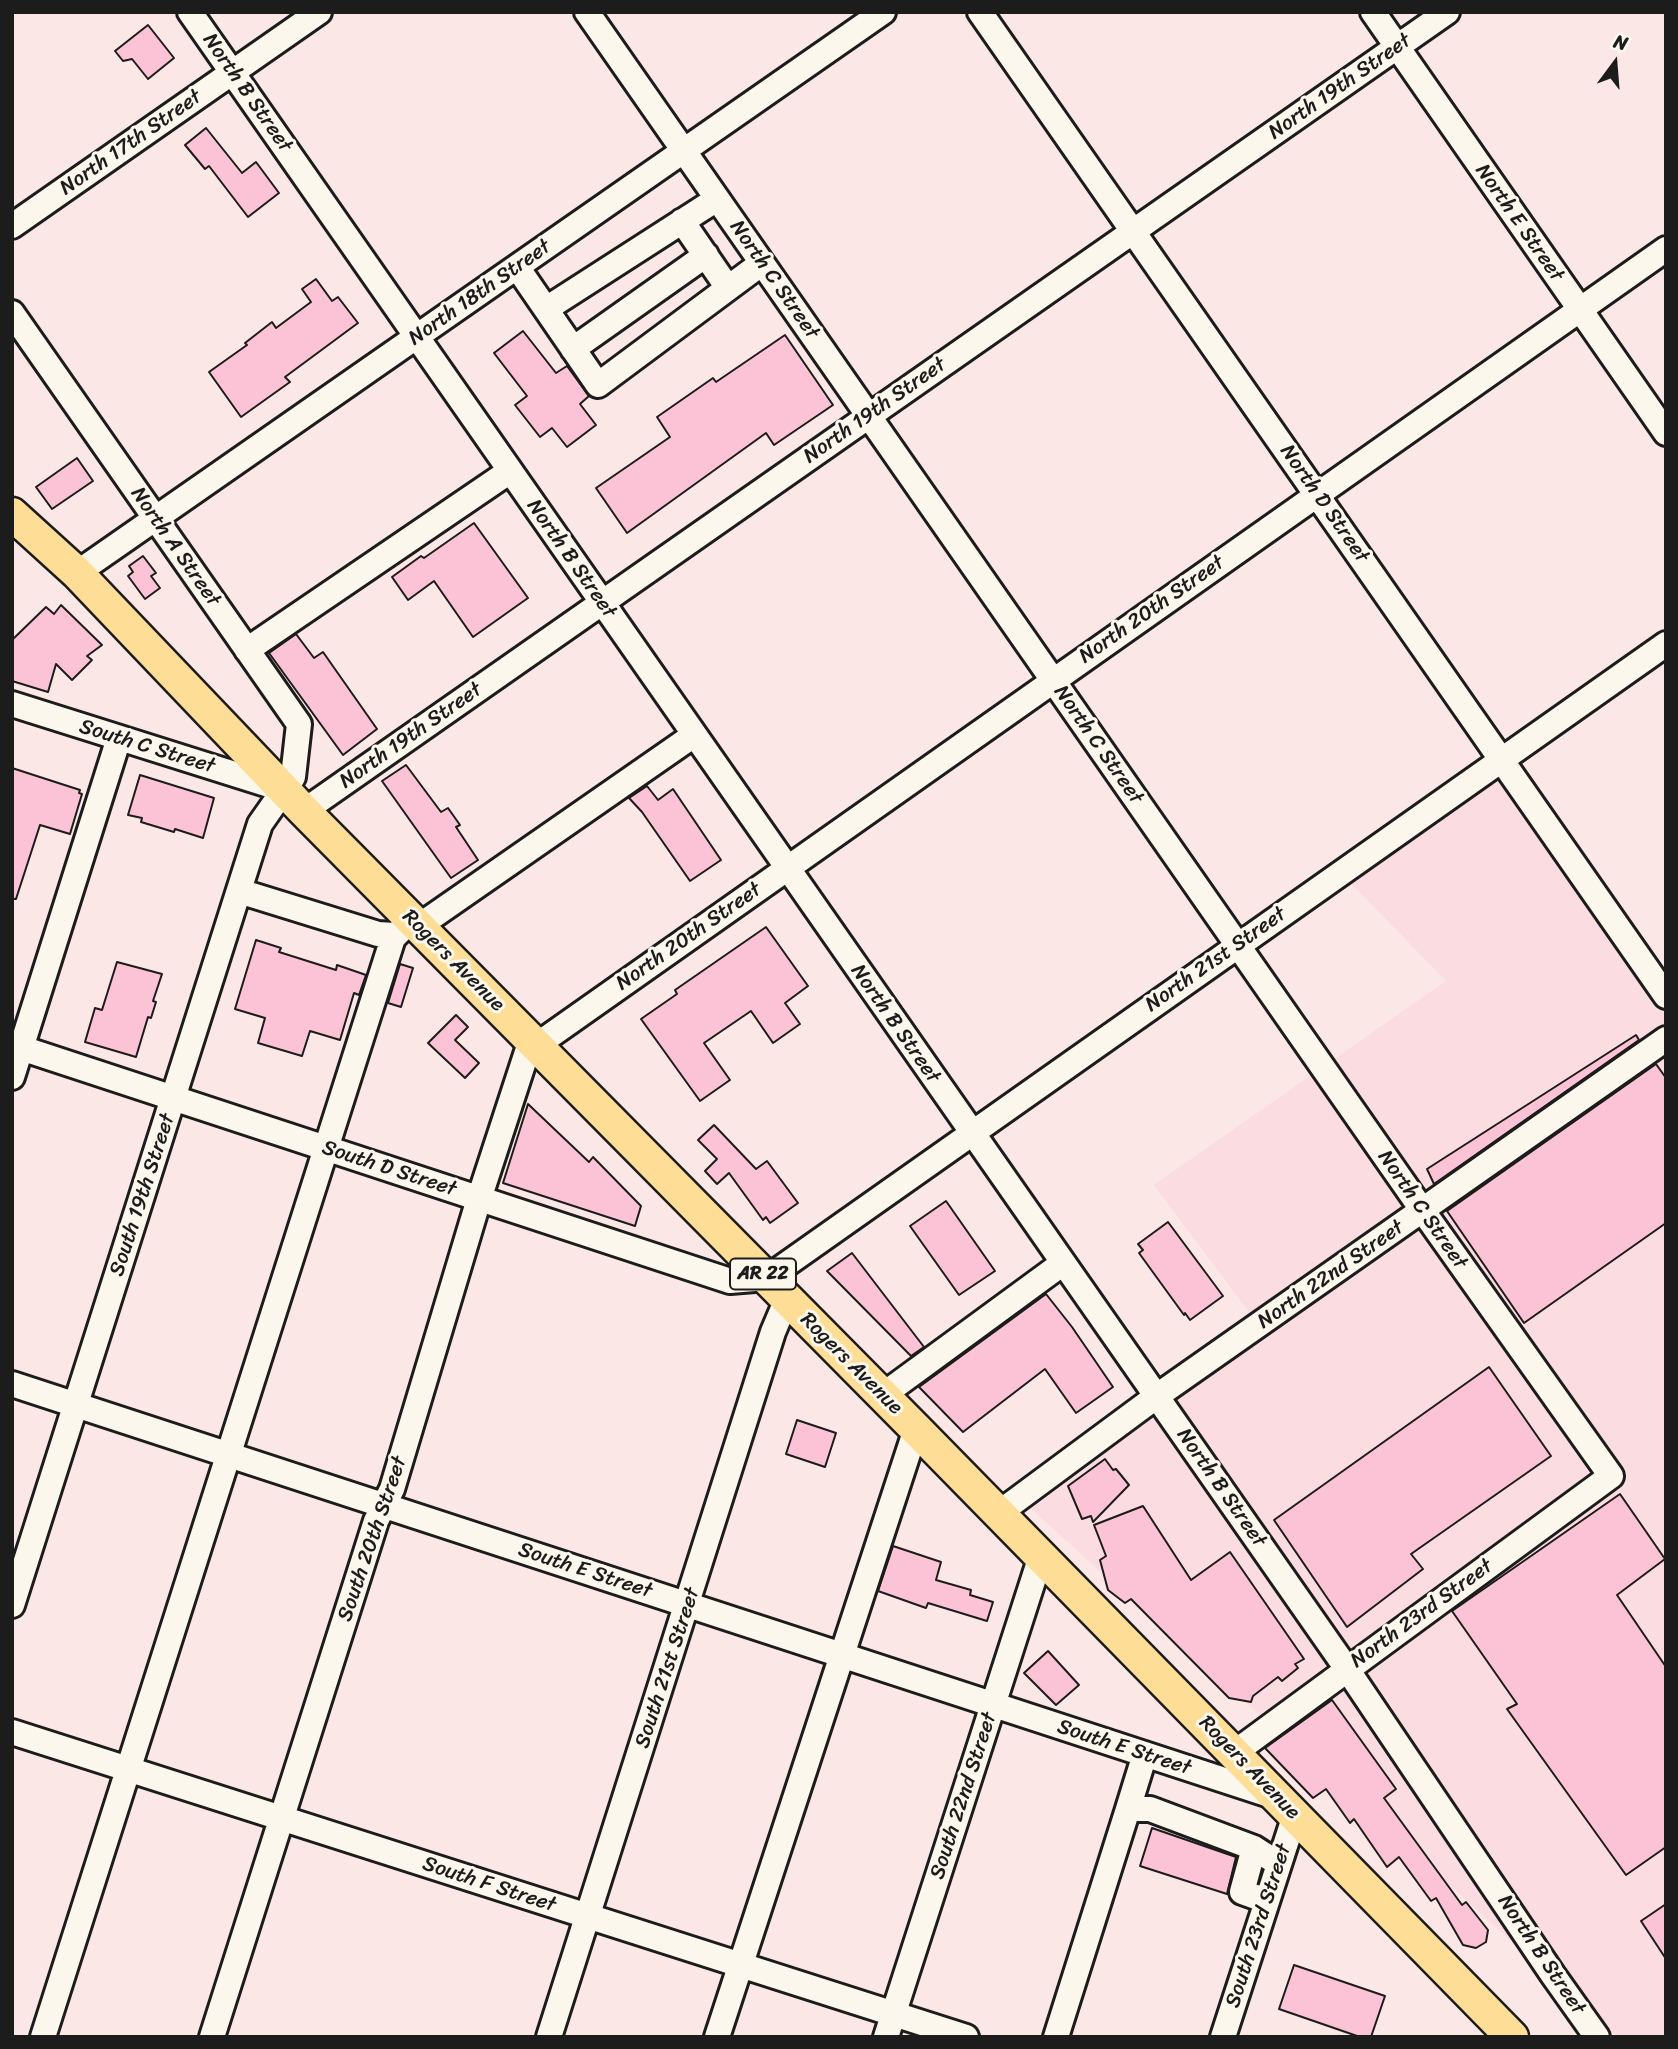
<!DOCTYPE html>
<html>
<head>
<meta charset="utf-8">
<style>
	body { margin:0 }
	#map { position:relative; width:1678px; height:2049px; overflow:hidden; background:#fbe7e5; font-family:Sriracha,sans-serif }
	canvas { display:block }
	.frame { position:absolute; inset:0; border:14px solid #1c1c1c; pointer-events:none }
	.north { position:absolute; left:1580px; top:28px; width:70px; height:70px; -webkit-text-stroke:5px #fbf7ec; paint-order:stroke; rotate:16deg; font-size:19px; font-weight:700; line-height:28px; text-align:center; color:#1c1c1c }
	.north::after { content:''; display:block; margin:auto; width:24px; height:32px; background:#1c1c1c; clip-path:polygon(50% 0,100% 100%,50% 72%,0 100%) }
</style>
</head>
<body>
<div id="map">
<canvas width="1678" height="2049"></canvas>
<div class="frame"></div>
<div class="north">N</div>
</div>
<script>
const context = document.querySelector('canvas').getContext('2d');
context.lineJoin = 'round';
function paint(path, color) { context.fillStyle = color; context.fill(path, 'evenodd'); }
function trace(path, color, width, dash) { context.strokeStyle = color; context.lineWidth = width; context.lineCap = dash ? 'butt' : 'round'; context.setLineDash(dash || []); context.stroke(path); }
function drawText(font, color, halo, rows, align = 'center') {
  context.font = font + ' Sriracha,sans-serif'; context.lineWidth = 6; context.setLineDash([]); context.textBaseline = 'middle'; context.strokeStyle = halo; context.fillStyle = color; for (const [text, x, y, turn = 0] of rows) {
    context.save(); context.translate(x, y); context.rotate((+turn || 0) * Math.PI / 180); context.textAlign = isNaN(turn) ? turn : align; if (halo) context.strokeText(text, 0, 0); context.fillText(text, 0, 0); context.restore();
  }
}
const built = new Path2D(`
	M1511 774 1666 996V2037H1618L1019 1498 1259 1325 1154 1185 1446 981 1341 873Z`);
const building = new Path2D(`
	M148 25 174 58 148 79 132 59 123 61 115 51Z
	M206 128 242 173 256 162 279 193 248 217 209 166 205 169 185 145Z
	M316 279 332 301 338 297 358 323 285 377 290 382 241 417 209 372 247 345 245 343 272 322 276 328 311 302 302 289Z
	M523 331 556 373 567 366 589 396 580 404 596 425 567 447 552 428 540 437 515 405 527 396 494 353Z
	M785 335 833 405 774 445 766 433 627 533 596 488 670 437 657 417 713 378 716 382Z
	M77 458 93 481 52 509 36 487Z
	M474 523 528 598 473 637 434 581 408 600 392 577 421 556 424 558Z
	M143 556 156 573 151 576 160 588 145 599 128 576 133 572 129 566Z
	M61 605 102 645 87 656 92 660 72 680 56 664 48 692 12 681V640L46 607 54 614Z
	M296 634 314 658 323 652 377 729 343 755 269 653Z
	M406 765 441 812 448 808 460 825 456 827 478 860 451 878 382 781Z
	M12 768 80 790 79 793 82 794 70 834 40 825 16 899H12Z
	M140 775 214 798 203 838 175 829 174 832 141 822 142 818 128 815Z
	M647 786 658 800 673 789 721 860 690 881 642 812 629 798Z
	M766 927 808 986 785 1003 800 1024 773 1043 751 1011 704 1043 730 1080 700 1101 641 1019 677 994 675 990Z
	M256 940 281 948 279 952 336 970 337 965 366 975 359 995 354 993 340 1040 310 1031 302 1056 258 1043 265 1018 235 1009Z
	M117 962 162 974 153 1001 156 1002 151 1018 148 1017 136 1057 85 1042 95 1008 102 1010Z
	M400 964 413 968 401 1007 388 1003Z
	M456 1015 468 1027 455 1040 479 1063 465 1078 428 1043Z
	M1636 1035 1639 1040 1434 1184 1427 1169Z
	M1656 1064 1666 1078V1223L1524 1323 1447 1211Z
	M528 1104 589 1162 593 1157 641 1206 635 1226 503 1183Z
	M714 1125 756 1169 767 1161 798 1203 770 1223 766 1217 763 1220 729 1173 717 1184 705 1171 717 1159 698 1140Z
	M946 1201 995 1271 959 1295 910 1226Z
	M1168 1222 1223 1296 1190 1320 1185 1313 1184 1315 1139 1253 1143 1250 1138 1244Z
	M852 1253 924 1347 911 1356 827 1271Z
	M1046 1294 1072 1327 1113 1387 1076 1413 1045 1369 963 1432 919 1387Z
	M1489 1367 1551 1456 1411 1554 1423 1569 1347 1627 1274 1520Z
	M797 1420 836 1433 825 1467 786 1454Z
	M1105 1459 1113 1470 1116 1469 1129 1485 1093 1522 1091 1516 1082 1519 1068 1486Z
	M1620 1494 1665 1559 1617 1595 1666 1667V1847L1626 1875 1507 1709 1517 1704 1452 1611Z
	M1143 1506 1191 1580 1230 1552 1304 1659 1295 1664 1298 1668 1282 1681 1278 1677 1253 1696 1251 1702 1229 1698 1131 1599 1125 1603 1108 1590 1100 1560 1106 1556 1094 1525Z
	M893 1546 941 1562 936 1580 971 1590 970 1595 993 1602 987 1621 928 1603 926 1608 878 1591Z
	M1048 1651 1079 1685 1056 1705 1024 1673Z
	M1332 1700 1396 1789 1384 1798 1462 1905 1466 1902 1488 1930 1486 1942 1476 1948 1463 1945 1436 1898 1431 1901 1399 1857 1387 1867 1354 1819 1350 1823 1326 1789 1313 1798 1265 1748Z
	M1152 1828 1236 1857 1227 1894 1140 1866Z
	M1666 1904V1959L1641 1921Z
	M1294 1965 1385 1996 1371 2037H1360L1279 2009Z`);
const minor = new Path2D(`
	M190 12 1347 1669 1553 1975 1597 2037
	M587 12 1423 1211 1611 1476 1234 1753
	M980 12 1666 996
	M1373 12 1666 433
	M682 221 728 288
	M12 226 319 12
	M517 267 598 385 762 263
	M546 309 717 199
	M12 313 299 724 293 777 260 824 12 1605
	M573 349 706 255
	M77 573 883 12
	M247 650 510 471
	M12 704 282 789
	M304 811 1447 12
	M239 891 378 934 394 935
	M419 926 694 735
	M12 1045 730 1281 767 1278 1666 644
	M12 1077 119 738
	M12 1384 1276 1797
	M883 1395 1063 1263
	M999 1513 1157 1396 1666 1039
	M12 1732 966 2037
	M1145 1754 1128 1809H1150L1254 1848 1279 1864
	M1254 1848 1242 1892 1267 1901
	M43 2037 393 938 412 919
	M212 2037 376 1521 392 1489 479 1199 527 1052 1666 249
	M549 2037 773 1332 787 1299
	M717 2037 916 1429
	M886 2037 1041 1556
	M1056 2037 1128 1809
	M1223 2037 1295 1815`);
const major = new Path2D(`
	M12 514 77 573 304 811 916 1429 1512 2037`);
const shields = [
	[763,1274,66]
];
const shieldNames = [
	["AR 22",763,1274]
];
const streetNames = [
	["North 19th Street",1340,87,-35],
	["North B Street",247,93,55],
	["North 17th Street",131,143,-35],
	["North E Street",1519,223,55],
	["North C Street",774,280,55],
	["North 18th Street",480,293,-35],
	["North 19th Street",875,411,-35],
	["North D Street",1324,504,55],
	["North A Street",175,547,55],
	["North B Street",571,559,55],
	["North 20th Street",1152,610,-35],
	["North 19th Street",411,736,-35],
	["North C Street",1098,745,55],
	["South C Street",147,747,17],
	["North 20th Street",689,937,-35],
	["North 21st Street",1216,960,-35],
	["Rogers Avenue",453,961,45],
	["North B Street",895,1024,55],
	["South D Street",389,1169,18],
	["South 19th Street",143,1195,-72],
	["North C Street",1422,1210,55],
	["North 22nd Street",1331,1275,-35],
	["Rogers Avenue",851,1364,45],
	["North B Street",1221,1488,55],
	["South 20th Street",373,1539,-71],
	["South E Street",585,1571,18],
	["North 23rd Street",1422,1614,-36],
	["South 21st Street",668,1668,-72],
	["South E Street",1124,1748,18],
	["Rogers Avenue",1249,1768,46],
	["South 22nd Street",964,1796,-72],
	["South F Street",489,1885,18],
	["South 23rd Street",1259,1926,-72],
	["North B Street",1541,1955,56]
];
paint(built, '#fbdce0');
paint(building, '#fcc2d5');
trace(building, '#1c1c1c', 2);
trace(minor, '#1c1c1c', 30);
trace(major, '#1c1c1c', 37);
trace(minor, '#fbf7ec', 24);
trace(major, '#fedd96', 32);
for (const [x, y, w] of shields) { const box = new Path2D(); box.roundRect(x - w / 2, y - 15.5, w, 31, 5); context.fillStyle = '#fbf7ec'; context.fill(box); trace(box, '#1c1c1c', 2); }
drawText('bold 19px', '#1c1c1c', null, shieldNames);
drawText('21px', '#1c1c1c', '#fbf7ec', streetNames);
</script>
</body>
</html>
